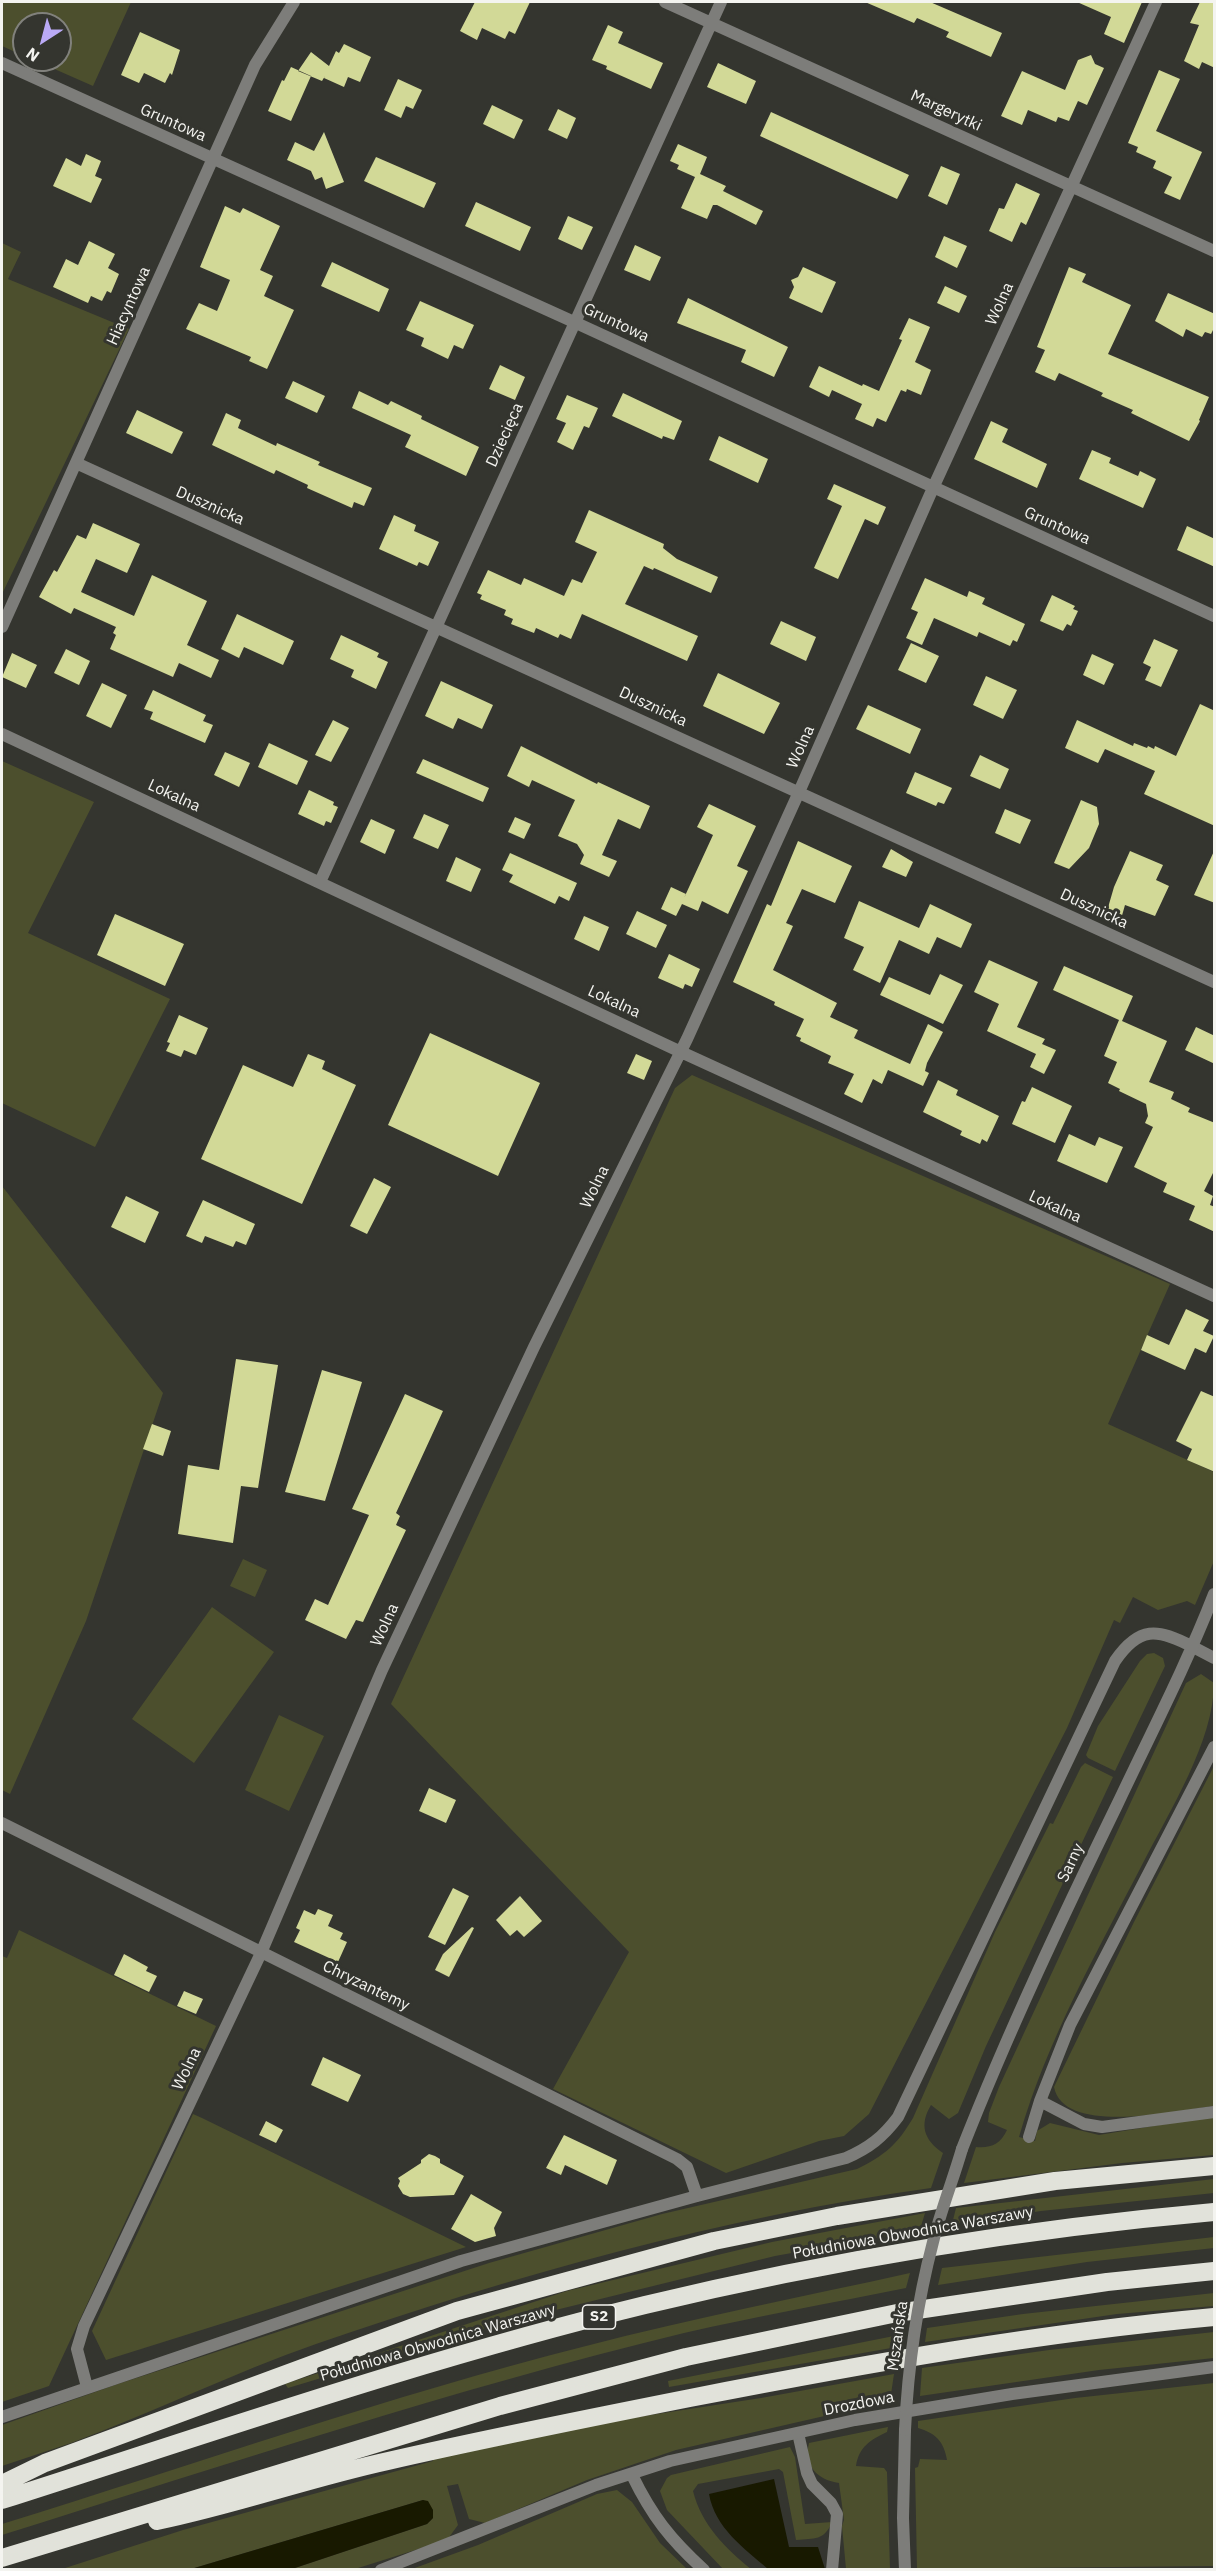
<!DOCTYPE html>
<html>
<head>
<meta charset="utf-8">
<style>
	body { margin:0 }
	#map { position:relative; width:1216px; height:2571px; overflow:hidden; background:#34352f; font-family:"IBM Plex Sans",sans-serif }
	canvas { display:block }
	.frame { position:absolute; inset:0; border:3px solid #f4f4f0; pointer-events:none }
	.north { position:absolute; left:12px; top:12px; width:60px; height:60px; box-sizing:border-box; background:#34352f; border:2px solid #81817c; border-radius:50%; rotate:216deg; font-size:16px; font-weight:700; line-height:24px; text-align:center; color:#f4f4f0 }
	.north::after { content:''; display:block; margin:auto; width:21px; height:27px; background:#baaaf6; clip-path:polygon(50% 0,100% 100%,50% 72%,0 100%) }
</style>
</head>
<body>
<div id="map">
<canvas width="1216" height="2571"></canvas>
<div class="frame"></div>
<div class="north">N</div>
</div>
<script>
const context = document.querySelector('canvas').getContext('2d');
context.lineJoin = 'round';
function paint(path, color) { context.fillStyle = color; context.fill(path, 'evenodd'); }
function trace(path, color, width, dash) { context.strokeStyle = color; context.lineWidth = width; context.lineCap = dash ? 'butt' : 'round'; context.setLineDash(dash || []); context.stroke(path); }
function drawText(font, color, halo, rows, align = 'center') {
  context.font = font + ' "IBM Plex Sans",sans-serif'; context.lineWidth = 6; context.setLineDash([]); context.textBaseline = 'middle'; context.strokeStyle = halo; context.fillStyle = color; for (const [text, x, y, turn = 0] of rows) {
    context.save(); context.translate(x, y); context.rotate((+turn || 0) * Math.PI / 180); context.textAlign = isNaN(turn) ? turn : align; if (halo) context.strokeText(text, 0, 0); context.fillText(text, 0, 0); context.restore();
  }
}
const green = new Path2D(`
	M2 2H131L93 86 34 60H60V24H24V56L2 46Z
	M2 243 21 252 8 279 129 329 2 594Z
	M2 761 94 802 28 933 170 999 95 1147 2 1103Z
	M692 1075 1170 1284 1108 1424 1214 1472V1561L1195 1605 1187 1601 1158 1610 1133 1597 1120 1623 1114 1620 1067 1728 869 2114 844 2136 819 2141 726 2173 553 2089 629 1952 391 1704 675 1088Z
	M2 1186 163 1393 86 1621 10 1794 2 1790Z
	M243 1559 267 1570 255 1597 230 1586Z
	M212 1607 274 1652 194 1763 132 1719Z
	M1154 1653 1163 1658 1165 1666 1115 1771 1088 1758 1086 1755 1098 1726 1140 1661 1147 1654Z
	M1201 1674 1214 1683C1214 1741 1169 1812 1143 1863 1097 1952 1047 2040 1019 2137L1035 2141 1037 2131 1050 2123 1099 2135 1214 2116V2155L1122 2163 964 2183 976 2147C991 2148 1000 2145 1007 2130L988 2122 989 2113 999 2087 1186 1683Z
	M279 1715 324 1736 289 1811 245 1790Z
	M1085 1763 1113 1777 986 2046 958 2113 949 2119 931 2105C919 2125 924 2140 943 2153L931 2188C722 2217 516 2275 316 2344 233 2373 154 2412 71 2443 48 2451 25 2458 2 2466V2425L115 2385 489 2263 662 2214 857 2169C885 2155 897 2145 913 2118L995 1932 1050 1823 1053 1824 1081 1767Z
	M1214 1766V2106C1179 2110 1064 2137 1054 2087L1134 1922Z
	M19 1930 216 2026 49 2386 2 2402V1956L7 1958Z
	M193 2114 202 2118 466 2247 106 2360 92 2331Z
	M1214 2179V2193L1041 2211 952 2224 956 2208Z
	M925 2213 920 2230 775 2256 507 2322 288 2388 285 2384 567 2291 772 2242Z
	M1214 2237V2248L1087 2262 938 2285 942 2268Z
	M910 2273 906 2288C832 2303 758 2316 684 2333 454 2389 228 2464 2 2535V2524C196 2464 389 2396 586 2346 693 2318 802 2297 910 2273Z
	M1214 2293V2306L1117 2314 925 2342 927 2328 1023 2314Z
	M1214 2332V2358L1099 2370 920 2396 922 2368 1049 2350Z
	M899 2335 897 2347 669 2387 668 2381Z
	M894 2374 890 2401 676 2450 587 2480 485 2523 469 2519 458 2484 447 2486 458 2525 447 2540 355 2569H292L427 2524 433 2518V2510L423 2500 191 2569 59 2570 183 2530 433 2461V2459L592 2424 761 2398Z
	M1214 2383V2566L917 2569 915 2468 918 2467 920 2459 947 2460C944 2441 935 2433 918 2428V2421L1075 2398Z
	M888 2427 887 2432C870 2440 859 2447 856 2466L884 2468 887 2472 890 2569H846L842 2526 844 2520 839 2483C818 2480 803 2466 809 2443Z
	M790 2447 795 2457 805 2524 832 2522C824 2541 815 2538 796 2540L783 2472 779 2469 698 2484 693 2491C701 2524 726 2549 751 2569H723L667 2510 660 2491 667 2478 671 2475Z
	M617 2490 632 2502 660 2543 687 2569H412L478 2545 597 2494Z`);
const water = new Path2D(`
	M774 2479 789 2547H818L825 2569H768C744 2548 715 2528 709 2494Z
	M423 2500 428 2501 433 2510V2518L427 2524 292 2569H191Z`);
const building = new Path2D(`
	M475 2H530L515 34 509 31 505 39 482 28 477 40 460 31Z
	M865 2H930L1002 33 991 57 946 37 949 32 917 18 914 23Z
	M1077 2H1142L1124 43 1104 34 1111 17Z
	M1200 2H1215V68L1202 62 1199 69 1184 61 1199 25 1190 23Z
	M608 25 623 32 618 43 663 63 651 89 606 69 607 66 592 60Z
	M140 32 180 50 172 75 170 73 165 83 144 73 139 83 121 75Z
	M344 44 371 57 360 82 348 77 344 87 324 78 325 76 322 81 298 71 311 52 329 66 336 51 339 53Z
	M1091 55 1095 64 1104 68 1087 105 1078 101 1069 121 1058 117 1056 122 1028 110 1022 125 1001 116 1022 71 1065 90 1078 60Z
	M718 63 756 81 746 104 707 87Z
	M291 67 311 76 291 121 268 111 282 80 284 81Z
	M1159 70 1180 79 1156 131 1202 152 1180 200 1164 193 1172 177 1153 168 1156 161 1136 152 1138 147 1128 143Z
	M398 79 422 90 413 109 406 106 401 118 384 110Z
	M492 105 523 120 514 139 483 124Z
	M558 109 576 118 567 139 548 130Z
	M771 112 909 175 897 199 760 136Z
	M324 132 344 182 326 189 322 177 315 180 311 171 287 160 295 142 314 151Z
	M678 144 707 157 700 174 726 186 723 191 763 211 756 225 717 205H713L707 219 681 208 695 177 677 169 679 165 670 161Z
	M86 154 101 161 95 176 102 179 91 203 53 186 66 158 81 166Z
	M376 157 436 183 424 208 364 181Z
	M941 166 960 174 947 205 928 196Z
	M1016 183 1040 194 1026 225 1021 222 1012 242 989 231 999 208 1004 209Z
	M476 202 531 227 520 251 465 226Z
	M225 206 240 213 243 208 280 226 260 270 273 276 264 296 294 310 267 369 249 361 251 357 186 329 199 303 217 311 230 280 200 267Z
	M568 216 593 227 582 250 558 239Z
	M944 236 967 246 957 268 935 257Z
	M89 241 115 254 108 268 119 274 111 293 107 291 102 301 91 296 88 303 53 287 66 259 78 265Z
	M635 245 661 257 650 281 624 270Z
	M332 262 389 289 379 312 321 286Z
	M803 267 836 282 822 313 789 298 794 287 791 280 798 277Z
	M1069 267 1086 274 1082 282 1131 305 1108 354 1209 397 1199 420 1200 421 1189 441 1131 413 1133 410 1101 396 1103 393 1059 373 1055 381 1035 372 1045 350 1037 347Z
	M945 286 967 296 959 313 937 303Z
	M1168 293 1215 314V326L1211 334 1205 332 1202 337 1186 329 1183 337 1155 321Z
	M688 298 788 347 774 377 741 362 746 350 677 323Z
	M420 301 474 325 463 349 454 345 448 359 421 346 424 338 406 330Z
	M909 318 930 327 915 362 931 370 921 395 907 389 906 392 901 390 886 422 877 418 873 427 855 419 862 404 832 390 829 397 809 387 819 366 862 386 863 384 879 391 902 340 899 339Z
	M500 365 525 377 515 400 489 389Z
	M293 381 325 396 317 413 285 398Z
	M359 391 388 405 391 401 422 416 421 419 479 447 466 476 405 447 411 435 352 408Z
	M623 393 682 421 674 440 663 436 662 439 612 416Z
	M567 395 598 408 589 428 584 426 573 450 557 442 566 423 556 419Z
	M137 410 183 432 172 454 126 433Z
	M226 413 241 420 238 428 276 446 277 443 320 462 318 465 372 488 364 506 354 502 352 508 307 488 308 485 276 470 274 474 212 445Z
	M991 421 1008 429 1002 442 1047 464 1037 488 974 459Z
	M719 436 768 459 758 483 709 460Z
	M1092 450 1111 458 1109 463 1138 476 1140 471 1156 479 1143 508 1079 479Z
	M834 484 886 507 878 525 865 519 838 579 814 568 842 506 827 499Z
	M589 510 664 544 663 548 677 559 718 577 711 593 654 568 653 570 644 566 625 604 698 636 687 661 582 614 571 639 560 634 558 638 536 628 534 633 511 624 513 619 504 615 506 610 480 599 482 595 477 593 488 570 521 585 524 578 564 596 572 579 582 583 597 552 575 542Z
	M394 515 416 525 414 531 439 542 428 566 419 562 417 566 379 549Z
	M93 523 140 544 127 573 96 559 81 592 134 616 152 575 207 601 187 645 219 660 211 678 179 663 173 677 110 649 116 635 113 633 116 627 74 608 71 614 39 597 54 570 57 572 77 535 86 539Z
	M1187 526 1215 539V567L1177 550Z
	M925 578 967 597 969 591 985 598 982 604 1025 624 1017 642 1013 640 1010 646 979 632 977 637 934 618 922 645 906 638 918 612 911 609Z
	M1052 595 1075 606 1073 609 1078 611 1071 626 1067 624 1063 631 1040 621Z
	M237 614 294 641 283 665 244 647 239 658 221 649Z
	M781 621 816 637 806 661 770 644Z
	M341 635 379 653 377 657 388 662 376 689 351 677 354 670 330 659Z
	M1154 639 1178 650 1161 687 1145 680 1151 667 1143 663Z
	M911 643 939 656 926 683 898 670Z
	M66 649 90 661 79 685 54 673Z
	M12 653 37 665 26 688 2 677Z
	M1092 654 1114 664 1104 685 1083 675Z
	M718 673 780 703 764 734 703 706Z
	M986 676 1017 690 1003 719 973 705Z
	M441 681 493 705 482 729 458 718 453 729 425 716Z
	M102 683 127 695 111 728 86 716Z
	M153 690 206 715 203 721 213 725 205 743 150 719 153 712 144 709Z
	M1200 704 1215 711V826L1144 794 1155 771 1105 749 1098 763 1065 748 1077 720 1133 746 1134 743 1147 748 1148 746 1154 749 1155 746 1176 756Z
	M868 705 921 729 910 754 856 729Z
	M333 720 349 728 331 762 315 755Z
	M269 743 308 761 297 785 258 767Z
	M521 746 597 784 598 782 650 806 640 829 618 819 602 855 617 861 609 877 580 864 584 855 577 844 558 836 575 800 532 780 529 787 507 776Z
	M225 752 250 763 239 787 214 775Z
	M980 755 1009 769 1000 789 970 776Z
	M423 759 489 788 483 802 416 773Z
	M915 772 952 788 944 804 938 802 936 806 906 793Z
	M309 790 334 802 333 805 338 807 331 823 326 821 324 826 298 814Z
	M1081 800 1097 807 1099 824 1089 848 1069 869 1054 863Z
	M709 804 756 826 737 866 748 871 728 914 702 901 698 911 682 904 676 916 661 909 671 887 686 894 684 898 713 835 697 827Z
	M1005 809 1031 820 1020 844 995 833Z
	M424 814 449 825 438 849 413 838Z
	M515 817 531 824 524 839 508 832Z
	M371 819 395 830 385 854 360 842Z
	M798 841 852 866 835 903 802 889 786 923 793 926 773 970 837 1003 830 1017 858 1030 854 1038 910 1064 928 1024 943 1032 927 1063 925 1071 929 1073 923 1086 888 1070 882 1084 873 1079 862 1103 844 1094 854 1074 828 1063 831 1056 800 1041 801 1038 796 1036 804 1019 774 1005 775 1002 733 982 767 904 771 906Z
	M891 849 913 862 906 877 882 867Z
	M1215 849V903L1194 895Z
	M1130 851 1163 865 1156 880 1169 886 1155 916 1125 905 1121 919 1107 911 1114 887Z
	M510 853 577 883 569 901 559 896 555 904 509 882 513 875 502 870Z
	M456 857 481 869 471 892 446 881Z
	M859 901 919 928 930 904 972 924 961 948 937 937 929 954 899 940 880 983 853 970 864 947 844 938Z
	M637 911 667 925 656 948 626 934Z
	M115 914 184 944 165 986 97 955Z
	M584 916 609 927 599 951 574 939Z
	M669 954 700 969 692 987 685 984 683 989 658 978Z
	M989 960 1038 982 1017 1027 1045 1039 1042 1044 1056 1050 1044 1074 1030 1067 1036 1054 987 1031 999 1004 974 992Z
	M1064 966 1133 996 1122 1021 1167 1041 1149 1082 1174 1092 1171 1099 1190 1108 1188 1112 1215 1123V1169L1204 1191 1213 1196 1210 1205 1215 1207V1232L1189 1220 1195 1206 1163 1192 1167 1183 1134 1167 1153 1127 1145 1123 1148 1116 1146 1104 1119 1091 1120 1089 1108 1083 1117 1062 1104 1056 1119 1020 1053 990Z
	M940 974 963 985 943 1024 880 995 889 977 930 995Z
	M179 1015 208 1028 196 1055 184 1050 181 1057 166 1051 170 1043 167 1042Z
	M1196 1027 1215 1036V1064L1185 1050Z
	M430 1033 540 1083 498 1176 388 1125Z
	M308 1054 325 1061 322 1069 356 1085 302 1204 201 1159 243 1065 293 1087Z
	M636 1054 652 1061 644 1080 627 1073Z
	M938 1080 958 1090 956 1095 999 1116 987 1142 982 1139 980 1144 960 1135 962 1131 923 1112Z
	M1032 1087 1072 1106 1055 1143 1012 1124 1022 1101 1025 1102Z
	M1069 1134 1095 1146 1099 1137 1123 1147 1107 1183 1057 1161Z
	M374 1178 391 1187 367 1234 350 1226Z
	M126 1196 159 1212 145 1243 111 1227Z
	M203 1200 255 1224 246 1245 236 1241 233 1247 205 1236 202 1243 186 1236Z
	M1186 1309 1209 1320 1203 1331 1214 1336 1206 1353 1195 1348 1185 1370 1141 1350 1147 1335 1169 1345Z
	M236 1359 278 1365 258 1488 241 1486 233 1543 178 1534 188 1465 219 1470Z
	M322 1370 362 1382 325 1501 285 1492Z
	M1201 1391 1215 1397V1472L1187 1460 1192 1449 1176 1441Z
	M405 1394 443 1411 396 1513 400 1516 396 1525 406 1530 363 1622 356 1620 346 1639 305 1620 315 1599 328 1605 369 1515 352 1509Z
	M152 1424 171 1431 163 1456 143 1449Z
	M429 1788 456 1800 446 1823 419 1811Z
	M453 1888 469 1896 445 1945 428 1937Z
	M520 1896 542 1921 524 1937 517 1930 510 1936 496 1920Z
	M318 1909 333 1915 328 1926 343 1933 340 1939 347 1942 338 1962 294 1942 300 1930 296 1928 304 1910 315 1915Z
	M472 1927 474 1928 449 1977 435 1970 443 1954Z
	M124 1954 148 1967 146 1971 157 1976 149 1992 114 1975Z
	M184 1991 203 1999 196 2014 177 2006Z
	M323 2057 361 2075 348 2102 311 2085Z
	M266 2121 283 2130 276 2143 259 2135Z
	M564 2135 617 2160 607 2185 565 2165 561 2175 546 2168Z
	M429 2154 435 2156 440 2159V2163L464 2176 454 2195 410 2197 403 2194 398 2186 400 2181 398 2178 421 2163V2160Z
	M471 2194 502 2212 494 2228 496 2236 475 2242 451 2229Z`);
const lane = new Path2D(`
	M1193 1647 1214 1658
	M1040 2101 1084 2124 1102 2127 1214 2112
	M1029 2137 1040 2101 1070 2025 1214 1747
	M798 2433 807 2473 812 2484 831 2503 837 2514 832 2570`);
const street = new Path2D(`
	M665 2 1214 251
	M2 63 574 322 1214 616
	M76 463 1214 982
	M2 627 255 65 294 2
	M2 734 681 1052 1214 1296
	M320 882 721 2
	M2 1823 677 2159 687 2167 697 2196
	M962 2149C1008 2032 1062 1918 1117 1805 1150 1735 1186 1666 1214 1594
	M87 2387 77 2349 84 2326 261 1953 382 1670 534 1347 687 1039 799 792 933 488 1156 2
	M2 2417 461 2261 697 2196 846 2158C869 2148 883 2137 898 2117L1115 1661C1139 1626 1157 1628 1193 1647
	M632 2475C652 2516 670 2539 704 2570
	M381 2570 596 2485 670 2461 855 2420 1012 2394 1214 2367
	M905 2570 903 2518 905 2430`);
const highway = new Path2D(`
	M2 2484 45 2463 457 2311 714 2241 837 2216 1055 2181 1214 2166
	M2 2500C215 2432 427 2358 645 2305 832 2260 1022 2229 1214 2212
	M157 2521C235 2505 310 2478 388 2461 488 2438 589 2418 690 2398 864 2364 1038 2333 1214 2317
	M2 2558 500 2406 686 2357 897 2313 1107 2282 1214 2271`);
const streetBridge = new Path2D(`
	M905 2430C908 2366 917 2303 933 2242 941 2210 953 2180 962 2149`);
const shields = [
	[599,2317,33]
];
const shieldNames = [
	["S2",599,2317]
];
const streetNames = [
	["Margerytki",946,111,25],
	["Gruntowa",173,123,24],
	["Wolna",1000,304,-65],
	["Hiacyntowa",129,306,-66],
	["Gruntowa",616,323,25],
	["Dziecięca",505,435,-66],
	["Dusznicka",210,506,24],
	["Gruntowa",1057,526,24],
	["Dusznicka",653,707,25],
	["Wolna",801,747,-66],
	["Lokalna",174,796,25],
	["Dusznicka",1094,909,25],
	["Lokalna",614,1002,25],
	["Wolna",595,1187,-64],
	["Lokalna",1055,1207,25],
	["Wolna",385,1625,-65],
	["Sarny",1071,1863,-65],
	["Chryzantemy",366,1986,26],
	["Wolna",187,2069,-64],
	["Południowa Obwodnica Warszawy",913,2233,-10],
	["Mszańska",898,2336,-82],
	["Południowa Obwodnica Warszawy",438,2343,-16],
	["Drozdowa",859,2404,-11]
];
paint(green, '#4c4f2d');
paint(water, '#181900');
paint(building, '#d2d997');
trace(lane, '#7d7d7a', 12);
trace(street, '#7d7d7a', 12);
trace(highway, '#e1e2da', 18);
trace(streetBridge, '#7d7d7a', 12);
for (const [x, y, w] of shields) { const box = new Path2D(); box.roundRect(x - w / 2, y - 12, w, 24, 4.5); context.fillStyle = '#34352f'; context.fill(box); trace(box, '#f4f4f0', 1.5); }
drawText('bold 15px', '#f4f4f0', null, shieldNames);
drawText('16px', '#f4f4f0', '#34352f', streetNames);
</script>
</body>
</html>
